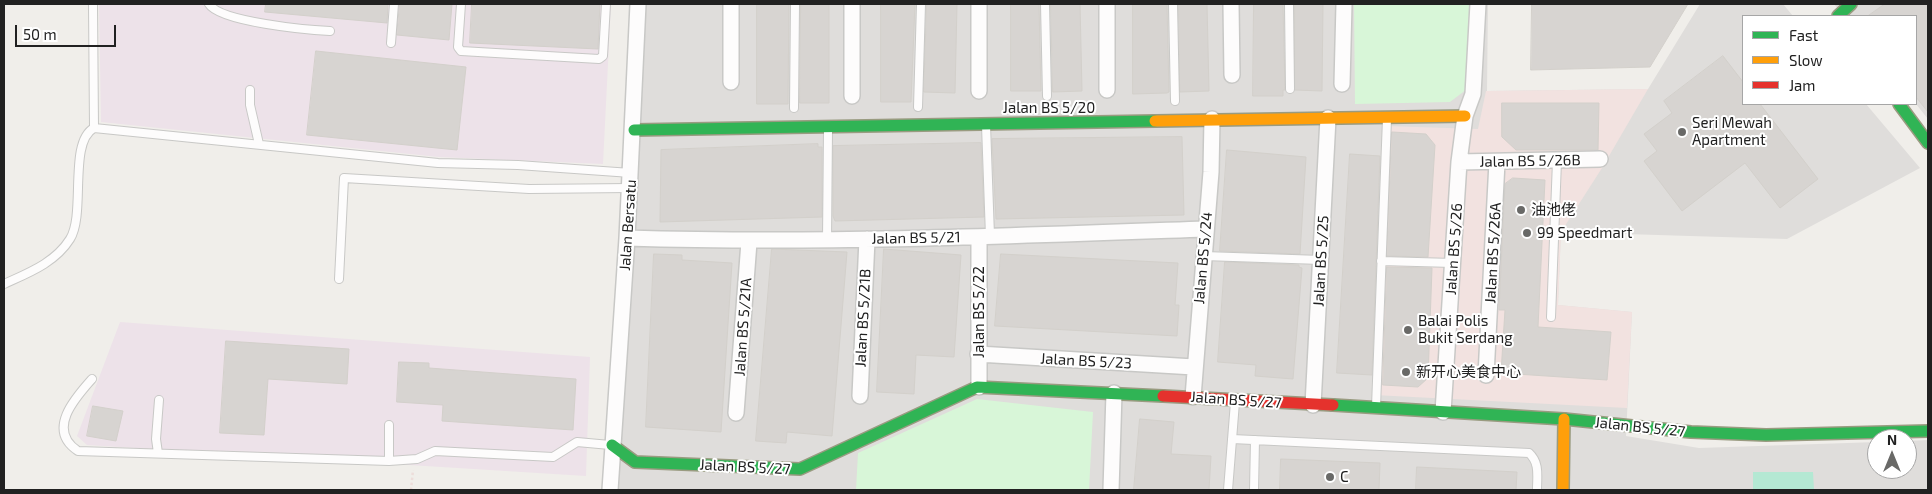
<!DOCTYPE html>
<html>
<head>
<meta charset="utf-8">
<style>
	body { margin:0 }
	#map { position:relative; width:1932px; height:494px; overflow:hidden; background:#f0eeea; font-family:"Exo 2",sans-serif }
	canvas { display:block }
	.frame { position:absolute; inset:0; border:5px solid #212121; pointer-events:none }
	.legend { position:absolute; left:1742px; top:15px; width:175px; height:90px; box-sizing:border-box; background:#fff; border:1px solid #a6a6a6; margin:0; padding:6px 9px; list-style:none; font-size:15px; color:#212121 }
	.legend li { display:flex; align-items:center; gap:10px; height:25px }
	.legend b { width:25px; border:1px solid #a6a6a6 }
	.north { position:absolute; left:1867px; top:429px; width:50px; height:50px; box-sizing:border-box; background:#fff; border:1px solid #a6a6a6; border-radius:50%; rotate:0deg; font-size:14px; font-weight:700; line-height:20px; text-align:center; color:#212121 }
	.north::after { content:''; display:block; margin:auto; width:18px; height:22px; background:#696967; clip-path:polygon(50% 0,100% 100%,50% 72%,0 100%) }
	.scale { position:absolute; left:15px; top:25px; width:101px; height:22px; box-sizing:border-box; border:2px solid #212121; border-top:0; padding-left:6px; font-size:15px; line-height:18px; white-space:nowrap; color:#212121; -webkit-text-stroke:4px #fff; paint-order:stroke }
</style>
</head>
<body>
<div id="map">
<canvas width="1932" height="494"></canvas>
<div class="frame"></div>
<ul class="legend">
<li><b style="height:6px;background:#30b455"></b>Fast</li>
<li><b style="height:6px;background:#ff9f0a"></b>Slow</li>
<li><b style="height:6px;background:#e5322d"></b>Jam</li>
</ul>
<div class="north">N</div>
<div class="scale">50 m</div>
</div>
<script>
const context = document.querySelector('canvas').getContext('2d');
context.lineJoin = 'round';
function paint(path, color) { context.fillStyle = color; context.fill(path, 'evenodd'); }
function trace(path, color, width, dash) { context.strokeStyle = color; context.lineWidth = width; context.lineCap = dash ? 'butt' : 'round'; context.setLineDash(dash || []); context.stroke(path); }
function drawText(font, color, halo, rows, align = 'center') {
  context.font = font + ' "Exo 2","Noto Sans SC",sans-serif'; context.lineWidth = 4; context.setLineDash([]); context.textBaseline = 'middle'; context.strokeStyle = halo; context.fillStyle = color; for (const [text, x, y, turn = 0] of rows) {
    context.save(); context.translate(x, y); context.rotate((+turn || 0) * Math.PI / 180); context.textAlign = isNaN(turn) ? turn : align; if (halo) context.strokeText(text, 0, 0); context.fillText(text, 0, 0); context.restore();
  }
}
const residential = new Path2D(`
	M632 4H1488L1487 91 1648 89 1700 4H1783L1793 16H1743V104H1866L1920 168 1787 239 1561 232 1558 305 1632 312 1626 436 1699 448 1877 442V469H1907V441L1928 440V490H604L628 121Z
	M1834 4H1928V119L1916 104V16H1844Z`);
const commercial = new Path2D(`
	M1648 89 1602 168 1561 232 1558 305 1632 312 1627 408 1374 395 1386 126 1478 129 1486 91Z`);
const industrial = new Path2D(`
	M99 4H611L603 164 439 157 101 122Z
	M120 322 590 357 586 476 87 445 77 436Z`);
const park = new Path2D(`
	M1354 4H1472L1471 86 1450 102 1355 104Z
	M977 399 1093 412 1089 490H856L858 453Z`);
const pitch = new Path2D(`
	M1753 472H1813L1814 490H1753Z`);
const building = new Path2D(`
	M266 4H388L387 23 265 12Z
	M400 4H452L449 40 397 35Z
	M472 4H600L598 49 470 43Z
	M757 4H789L788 104H757Z
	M801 4H829V103H800Z
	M881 4H915L911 102H881Z
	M927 4H957L955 93 924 92Z
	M1011 4H1039L1041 91H1011Z
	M1051 4H1080L1082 91 1053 92Z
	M1133 4H1167L1169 92 1167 93 1133 94Z
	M1179 4H1207L1209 91 1180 92Z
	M1254 4H1283L1285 90H1283V96H1253Z
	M1295 4H1323L1322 91 1295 90Z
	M1532 4H1688L1650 67 1531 70Z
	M1885 4H1928V112L1916 97V16H1868Z
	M316 51 466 67 457 150 307 135Z
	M1723 56 1743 82V104H1760L1818 179 1780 208 1745 163 1682 211 1644 161 1657 151 1644 134 1672 113 1664 101Z
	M1502 103H1599L1598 150H1516L1502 137Z
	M1392 132 1426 134 1435 145 1428 257 1387 256Z
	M1182 137 1184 215 996 219 992 139Z
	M981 143 984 217 835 221 833 216V146Z
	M818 144V147H822V217L660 222 661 150Z
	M1227 150 1306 157 1300 254 1220 251Z
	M1350 154 1380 156 1372 375 1337 373Z
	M1513 178 1545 180 1538 327 1611 332 1607 380 1501 373 1505 310H1499L1505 184Z
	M772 249 847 252 832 436 787 432 786 443 756 441Z
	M884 249 961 255 954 357 916 355 914 394 877 392Z
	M654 254 682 255V260L732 263 721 432 646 427Z
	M1001 254 1178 263 1175 305H1179L1177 336 995 326Z
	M1225 262 1299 265V267L1302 268 1293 379 1255 376 1256 365 1218 362Z
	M1387 267 1432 268 1428 378 1418 387 1383 385Z
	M226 341 349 349 347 384 268 379 264 435 220 433Z
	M399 362 429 363V368L576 379 573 430 442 421 443 405 397 402Z
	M93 406 123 411 116 441 87 436Z
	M1140 419 1174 422 1171 454 1211 456 1209 490H1134Z
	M1281 459 1380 463 1379 490H1280Z
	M1417 467 1517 472 1516 490H1416Z`);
const path = new Path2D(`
	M411 490 413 470`);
const lane = new Path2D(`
	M93 4 94 128
	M209 4C220 22 308 30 330 31
	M461 4 458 47 461 51 599 59 603 56 606 4
	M1045 4 1047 96
	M1173 4 1175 101
	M1289 4 1290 89
	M391 43 394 4
	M250 90V105L259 144
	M918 107 921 4
	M794 108 795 4
	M986 125 990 236
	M827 240 828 130
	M1204 256 1321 260
	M1381 261 1453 263
	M339 279 344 178 529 189 630 188
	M4 284C28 273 55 263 70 239 86 214 68 142 94 128L438 163 518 165 631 173
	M1551 317 1557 161
	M92 379C75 398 46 430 78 451L389 461 417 459 435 451 553 457 577 442 610 445
	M1376 407 1387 119
	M1232 439 1529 453C1540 463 1537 476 1537 490
	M158 453 156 439 159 400
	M389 461V425
	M1228 490 1235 402
	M1254 490 1255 440`);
const street = new Path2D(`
	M731 4V82
	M1107 4V90
	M1231 4 1232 75
	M1342 84 1344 4
	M979 91V4
	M852 96V4
	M1459 162 1600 159
	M627 238C820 244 1013 236 1205 229
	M978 354 1194 367
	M1486 375 1497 162
	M979 387V237
	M860 396 867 239
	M1193 397 1211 172 1212 119
	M1313 405 1328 118
	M1443 412 1459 162 1465 116 1473 94 1478 4
	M736 413 749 242
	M610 490 627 238 638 4
	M1111 490 1114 393`);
const fast = new Path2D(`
	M1838 16 1851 4
	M1899 104 1928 143
	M634 130 1155 121
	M1333 405 1564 419 1691 432 1766 435 1928 431
	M612 445 635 462 800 469 977 387 1163 396`);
const slow = new Path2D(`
	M1155 121 1465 116
	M1563 490 1564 419`);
const jam = new Path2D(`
	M1163 396 1333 405`);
const markers = [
	[1682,132,5,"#696967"],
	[1521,210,5,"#696967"],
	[1527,233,5,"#696967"],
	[1408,330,5,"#696967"],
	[1406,372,5,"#696967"],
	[1330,477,5,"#696967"]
];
const streetNames = [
	["Jalan BS 5/20",1049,108],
	["Jalan BS 5/26B",1530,161,-1],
	["Jalan Bersatu",628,225,-86],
	["Jalan BS 5/21",916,238,-1],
	["Jalan BS 5/26",1454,249,-86],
	["Jalan BS 5/26A",1493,253,-87],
	["Jalan BS 5/24",1203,258,-85],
	["Jalan BS 5/25",1321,261,-87],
	["Jalan BS 5/22",979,312,-90],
	["Jalan BS 5/21B",863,318,-87],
	["Jalan BS 5/21A",743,327,-86],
	["Jalan BS 5/23",1086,361,3],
	["Jalan BS 5/27",1236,400,4],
	["Jalan BS 5/27",1640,427,6],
	["Jalan BS 5/27",745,467,3]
];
const poiNames = [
	["Seri Mewah",1692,123],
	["Apartment",1692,140],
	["油池佬",1531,210],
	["99 Speedmart",1537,233],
	["Balai Polis",1418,321],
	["Bukit Serdang",1418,338],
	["新开心美食中心",1416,372],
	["C",1340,477]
];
paint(residential, '#dfdddb');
paint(commercial, '#f2e2e0');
paint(industrial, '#ede2e9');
paint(park, '#d8f6d8');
paint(pitch, '#b4e8d3');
paint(building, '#d7d4d1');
trace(building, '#d3d0cb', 1);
trace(lane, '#c8c8c6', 10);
trace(street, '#c8c8c6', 18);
trace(fast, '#999b80', 14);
trace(slow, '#999b80', 14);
trace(jam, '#999b80', 14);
trace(path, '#edddda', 2.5, [2.5, 2.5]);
trace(lane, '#fdfcfc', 8);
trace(street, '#fdfcfc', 15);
trace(fast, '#30b455', 11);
trace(slow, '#ff9f0a', 11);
trace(jam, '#e5322d', 11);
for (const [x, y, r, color] of markers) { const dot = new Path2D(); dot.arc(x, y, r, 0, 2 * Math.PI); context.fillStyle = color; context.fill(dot); trace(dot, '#fff', 2); }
drawText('15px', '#212121', '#fff', streetNames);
drawText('15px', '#212121', '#fff', poiNames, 'left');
</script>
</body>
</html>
